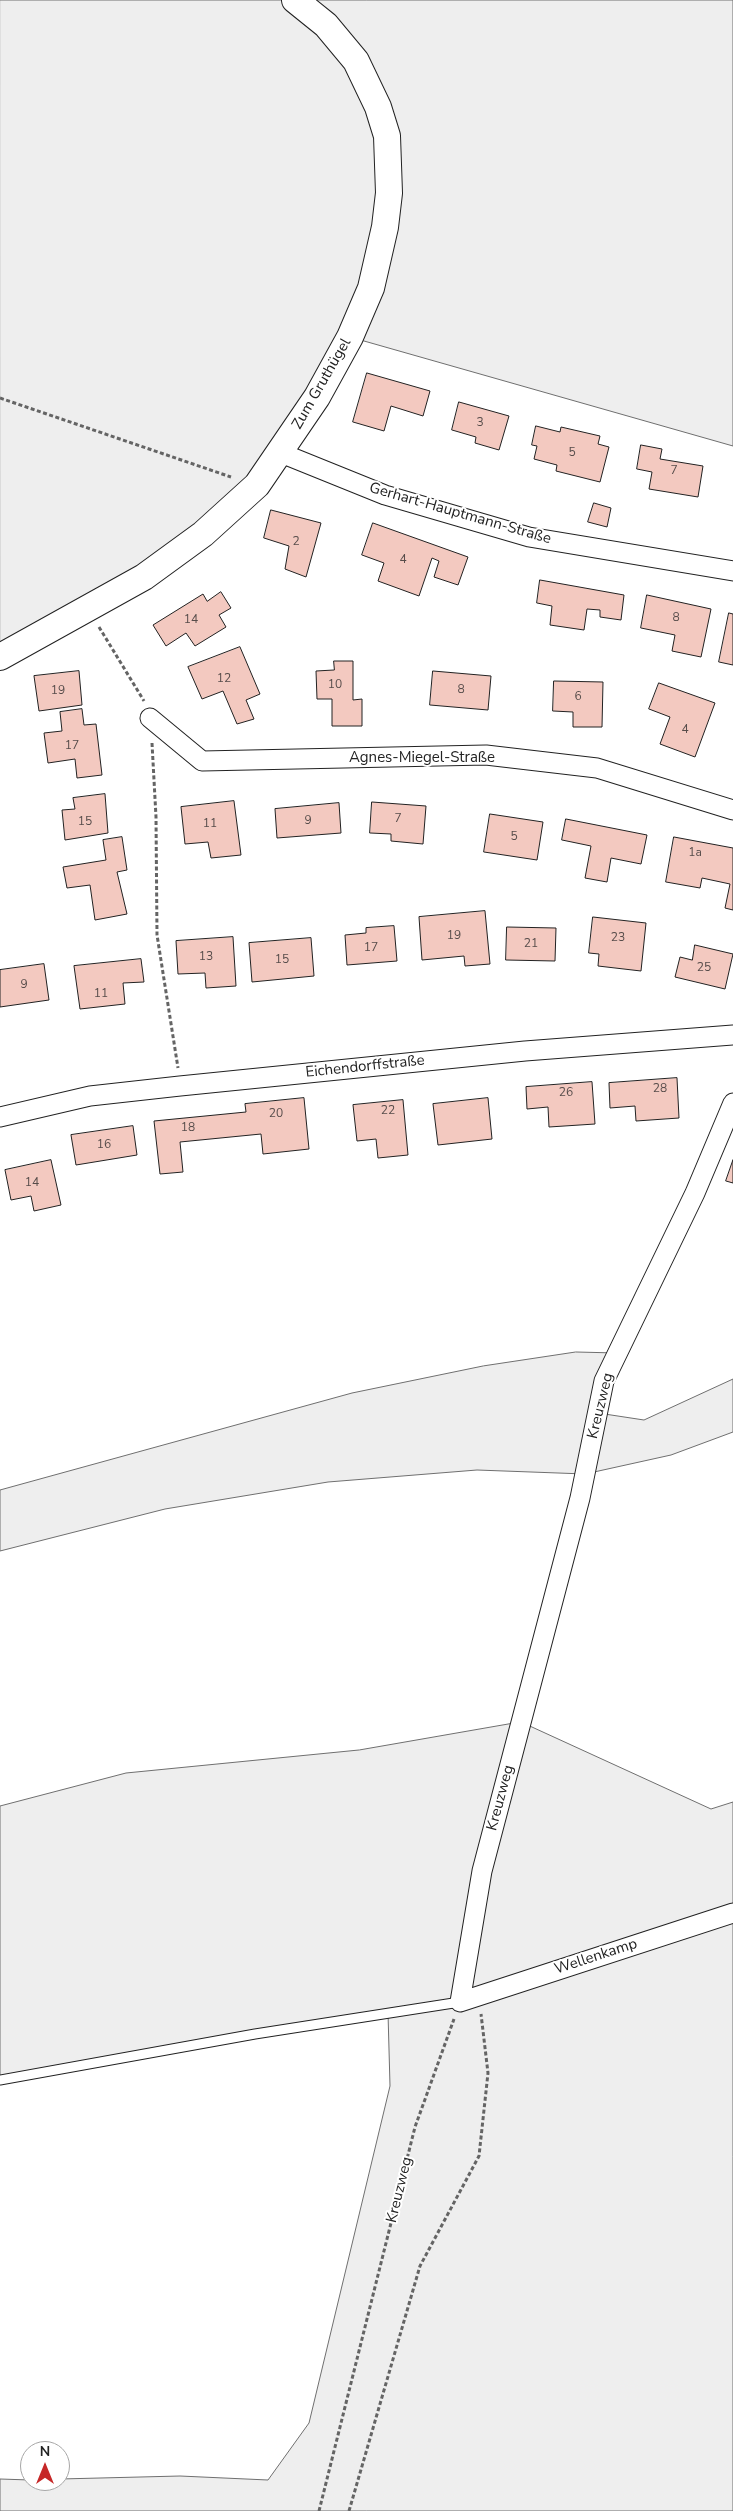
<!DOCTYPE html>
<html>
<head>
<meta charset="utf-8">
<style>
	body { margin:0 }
	#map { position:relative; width:733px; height:2511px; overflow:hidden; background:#fff; font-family:"Nunito Sans",sans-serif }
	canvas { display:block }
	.north { position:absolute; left:20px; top:2441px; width:50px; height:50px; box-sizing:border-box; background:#fff; border:1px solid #a7a7a7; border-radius:50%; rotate:0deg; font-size:14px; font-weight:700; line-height:20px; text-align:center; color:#222 }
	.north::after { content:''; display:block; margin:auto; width:18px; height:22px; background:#c62828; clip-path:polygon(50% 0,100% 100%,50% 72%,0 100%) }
</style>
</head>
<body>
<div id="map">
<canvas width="733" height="2511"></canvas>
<div class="north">N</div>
</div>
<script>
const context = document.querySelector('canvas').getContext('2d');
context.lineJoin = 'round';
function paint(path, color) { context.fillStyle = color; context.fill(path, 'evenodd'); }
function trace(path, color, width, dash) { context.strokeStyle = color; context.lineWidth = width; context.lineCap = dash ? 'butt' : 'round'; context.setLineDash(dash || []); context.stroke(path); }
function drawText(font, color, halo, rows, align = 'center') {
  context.font = font + ' "Nunito Sans",sans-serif'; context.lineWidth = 4; context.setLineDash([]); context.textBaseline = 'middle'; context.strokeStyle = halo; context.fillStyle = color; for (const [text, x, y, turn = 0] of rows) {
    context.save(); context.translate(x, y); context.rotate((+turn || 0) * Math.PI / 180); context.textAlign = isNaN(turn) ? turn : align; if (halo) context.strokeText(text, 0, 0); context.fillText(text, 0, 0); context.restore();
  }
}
const green = new Path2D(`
	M0 0H733V446L350 337 317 397 203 534 0 657Z
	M576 1352 617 1353 598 1413 644 1420 733 1379V1432L671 1455 585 1474 477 1470 328 1482 165 1509 0 1551V1490L352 1393 483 1366Z
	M521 1722 711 1809 733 1802V2511H0V2479L60 2481V2479L180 2476 268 2480 309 2423 390 2086 388 2013 0 2081V1806L126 1773 359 1750Z`);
const building = new Path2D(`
	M367 373 430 391 423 416 391 406 384 431 353 422Z
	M459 402 509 416 499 450 475 443 476 437 452 430Z
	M536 426 560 432 561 427 600 436 598 444 609 447 600 482 556 471 557 465 534 459 537 446 532 445Z
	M641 445 662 449 660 459 703 466 698 497 649 489 652 472 637 469Z
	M594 503 611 508 607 527 588 522Z
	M271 510 321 523 306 577 285 569 289 546 264 538Z
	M373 523 468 557 458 585 434 577 439 561 432 558 419 596 378 581 384 563 362 555Z
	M540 580 624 595 621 620 600 617V610L587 609 584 630 550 625 552 606 537 603Z
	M221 592 231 608 219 615 226 627 195 646 186 633 166 646 153 625 203 594 207 601Z
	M647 595 711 609 701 657 672 651 675 635 641 628Z
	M729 613 733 614V665L719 662Z
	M240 647 260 694 246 700 254 719 237 724 223 691 202 699 188 667Z
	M334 661H353V700L362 699V726H332V699H317L316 671 334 670Z
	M79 671 82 705 39 711 34 676Z
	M433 671 491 676 488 710 430 705Z
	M554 681 603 682 602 727H573V712L553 711Z
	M659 683 715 703 695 757 660 744 670 717 649 709Z
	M82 709 84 725 96 724 102 775 77 778 75 759 48 763 44 733 62 731 60 712Z
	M105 794 108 833 65 840 62 810 75 809 73 798Z
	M234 801 241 855 211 858 208 842 185 844 181 807Z
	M372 802 426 806 423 844 391 841V834L370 833Z
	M339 803 341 833 277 838 275 809Z
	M490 814 543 822 537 860 484 852Z
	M566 819 647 835 641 864 611 858 607 882 585 878 591 846 562 840Z
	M122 837 127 870 117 872 127 914 95 920 90 885 67 888 63 867 106 860 103 840Z
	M674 837 733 848V910L725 908 730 884 702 878 700 888 666 882Z
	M485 911 490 964 465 966 464 956 422 960 419 917Z
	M593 917 646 923 641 971 598 966 599 954 589 953Z
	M394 926 397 961 347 965 345 935 366 933V928Z
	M507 927 556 928 555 961 506 960Z
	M233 937 236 986 206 988 205 973 178 974 176 941Z
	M311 938 314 976 252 982 249 943Z
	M695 945 733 954 725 989 675 977 680 957 692 960Z
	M141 959 144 982 123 983 125 1004 80 1009 74 966Z
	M44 964 49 1000 0 1007V970Z
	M677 1078 679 1118 636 1121 635 1106 610 1108 609 1083Z
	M592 1082 595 1124 549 1127 548 1107 527 1109 526 1087Z
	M304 1098 309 1149 263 1154 261 1134 180 1142 183 1172 160 1174 154 1121 246 1112 245 1104Z
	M488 1098 492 1139 438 1145 433 1104Z
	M403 1100 408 1155 378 1158 376 1139 357 1141 353 1105Z
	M133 1126 137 1155 76 1165 71 1135Z
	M51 1160 61 1205 34 1211 31 1196 11 1200 5 1170Z
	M733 1160V1183L726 1181Z`);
const path = new Path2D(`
	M0 398 231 477
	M99 627 144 701
	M152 743 156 817 157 935 178 1068
	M319 2511 415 2127 454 2019
	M349 2511 420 2266 479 2156 488 2073 481 2014`);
const lane = new Path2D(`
	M0 2080 255 2034 460 2002`);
const street = new Path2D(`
	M281 453 385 495 529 537 733 571
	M150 718 202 761 486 755 597 768 733 810
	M733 1103 695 1193 604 1381 580 1498 482 1871 460 2002 733 1913
	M0 1117 90 1096 180 1086 525 1051 733 1035`);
const secondary = new Path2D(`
	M0 657 144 577 203 534 257 485 317 397 350 337 371 288 385 227 389 193 387 136 378 107 356 61 326 25 295 0`);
const numberNames = [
	["3",480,423],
	["5",572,453],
	["7",674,471],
	["2",296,542],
	["4",403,560],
	["8",676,618],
	["14",191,620],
	["12",224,679],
	["10",335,685],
	["8",461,690],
	["19",58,691],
	["6",578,697],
	["4",685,730],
	["17",72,746],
	["7",398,819],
	["9",308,821],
	["15",85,822],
	["11",210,824],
	["5",514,837],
	["1a",695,853],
	["19",454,936],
	["23",618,938],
	["21",531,944],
	["17",371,948],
	["13",206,957],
	["15",282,960],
	["25",704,968],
	["9",24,985],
	["11",101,994],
	["28",660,1089],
	["26",566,1093],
	["22",388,1111],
	["20",276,1114],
	["18",188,1128],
	["16",104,1145],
	["14",32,1183]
];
const streetNames = [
	["Zum Gruthügel",322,384,-60],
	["Gerhart-Hauptmann-Straße",460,514,16],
	["Agnes-Miegel-Straße",422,758],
	["Eichendorffstraße",365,1067,-6],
	["Kreuzweg",601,1406,-76],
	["Kreuzweg",501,1798,-75],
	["Wellenkamp",596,1957,-18],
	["Kreuzweg",400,2190,-76]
];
paint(green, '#eee');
trace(green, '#6f6f6f', 1);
paint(building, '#f3c9c0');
trace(building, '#222', 1);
trace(lane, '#222', 11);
trace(street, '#222', 21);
trace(secondary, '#222', 28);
trace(path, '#646464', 3, [4, 2.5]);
trace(lane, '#fff', 9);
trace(street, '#fff', 19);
trace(secondary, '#fff', 26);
drawText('12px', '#564c4a', null, numberNames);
drawText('15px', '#222', '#fff', streetNames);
</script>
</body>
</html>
